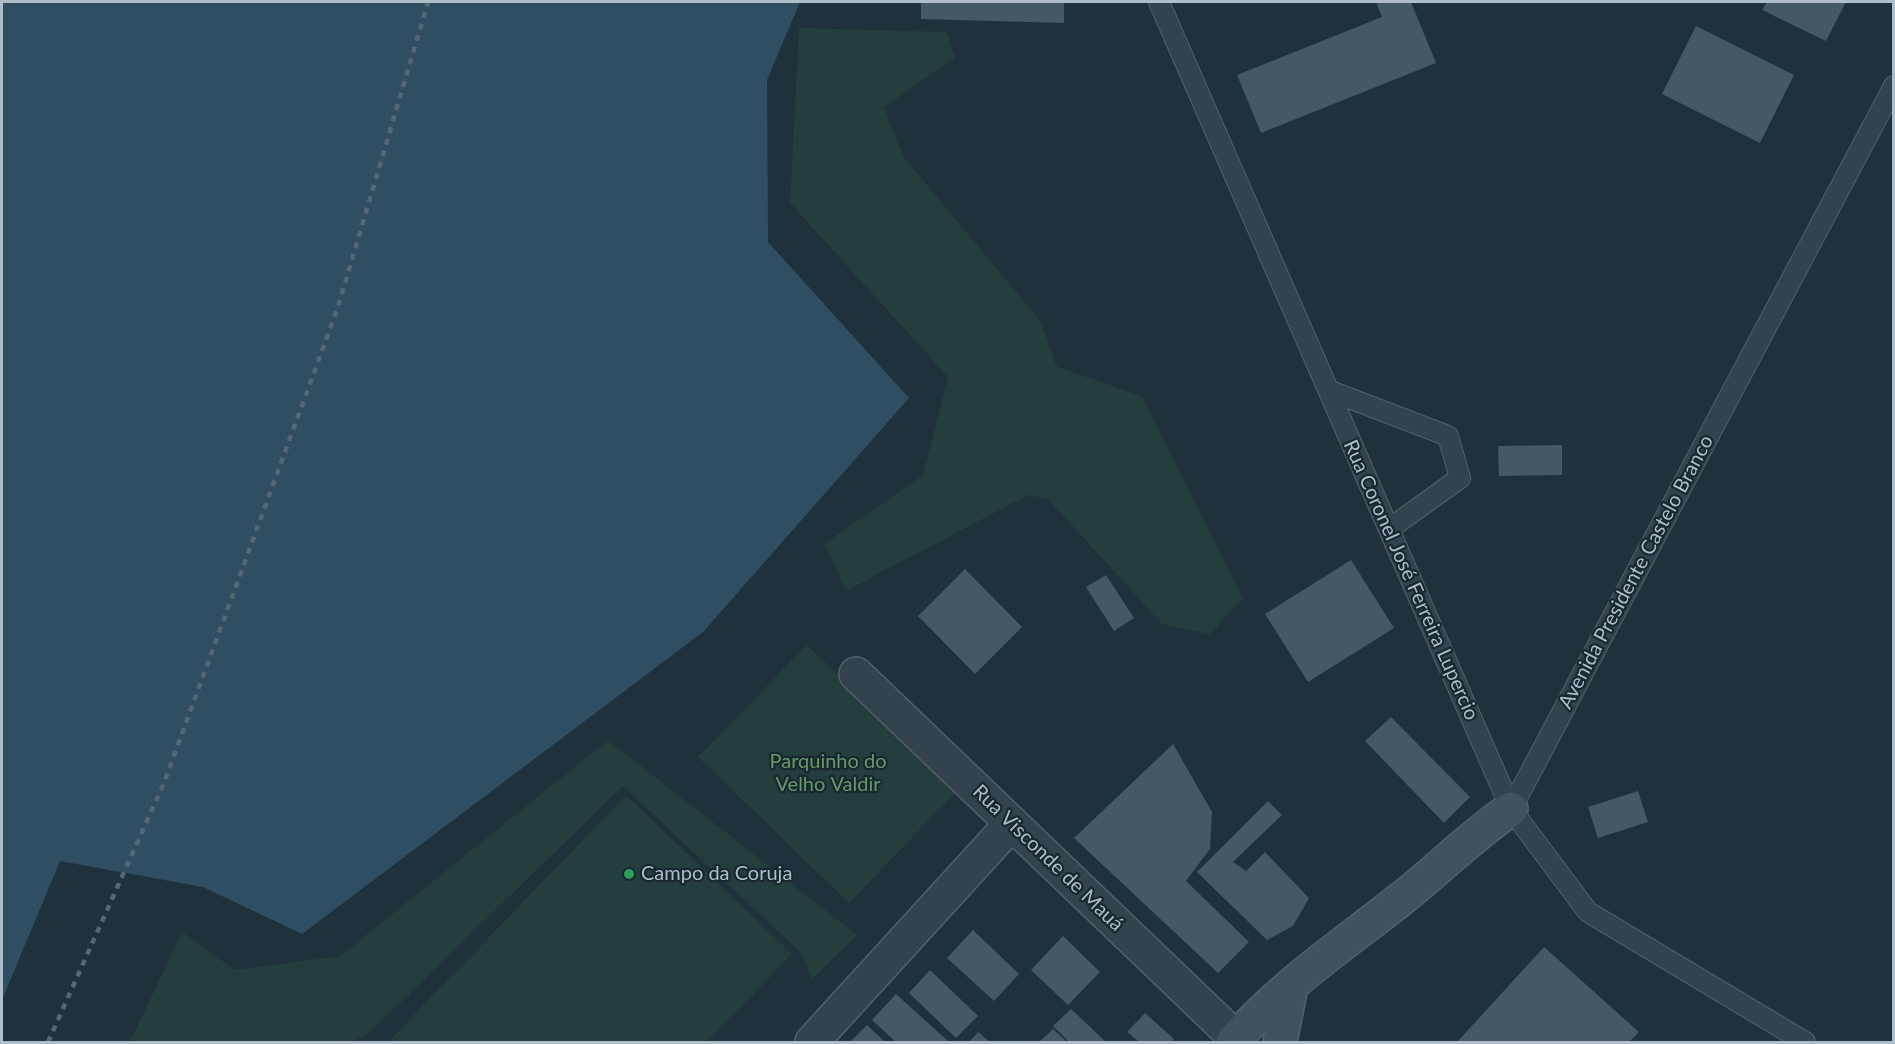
<!DOCTYPE html>
<html>
<head>
<meta charset="utf-8">
<style>
	body { margin:0 }
	#map { position:relative; width:1895px; height:1044px; overflow:hidden; background:#1f313b; font-family:Lato,sans-serif }
	canvas { display:block }
	.frame { position:absolute; inset:0; border:3px solid #aebdc8; pointer-events:none }
</style>
</head>
<body>
<div id="map">
<canvas width="1895" height="1044"></canvas>
<div class="frame"></div>
</div>
<script>
const context = document.querySelector('canvas').getContext('2d');
context.lineJoin = 'round';
function paint(path, color) { context.fillStyle = color; context.fill(path, 'evenodd'); }
function trace(path, color, width, dash) { context.strokeStyle = color; context.lineWidth = width; context.lineCap = dash ? 'butt' : 'round'; context.setLineDash(dash || []); context.stroke(path); }
function drawText(font, color, halo, rows, align = 'center') {
  context.font = font + ' Lato,sans-serif'; context.lineWidth = 4.5; context.setLineDash([]); context.textBaseline = 'middle'; context.strokeStyle = halo; context.fillStyle = color; for (const [text, x, y, turn = 0] of rows) {
    context.save(); context.translate(x, y); context.rotate((+turn || 0) * Math.PI / 180); context.textAlign = isNaN(turn) ? turn : align; if (halo) context.strokeText(text, 0, 0); context.fillText(text, 0, 0); context.restore();
  }
}
const green = new Path2D(`
	M799 28 947 32 955 58 884 107 903 156 1041 322 1057 367 1142 396 1243 598 1210 634 1162 624 1048 499 1028 495 846 591 824 544 923 475 948 377 790 203Z
	M807 645 958 790 849 903 698 757Z
	M608 740 857 935 812 979 801 953 623 786 367 1035 350 1042H130L182 932 235 970 340 956Z
	M626 795 792 954 707 1042H388Z`);
const water = new Path2D(`
	M2 2H800L767 80 768 242 909 398 703 632 302 934 203 887 60 861 2 1000Z`);
const building = new Path2D(`
	M921 2H1064V23L921 19Z
	M1376 2H1411L1436 63 1261 133 1237 75 1382 17Z
	M1767 2H1846L1826 41 1762 10Z
	M1696 26 1794 75 1760 143 1662 94Z
	M1562 445V475L1499 476 1498 446Z
	M1351 560 1394 628 1308 682 1265 614Z
	M965 569 1022 627 975 674 918 616Z
	M1106 575 1134 618 1114 631 1086 587Z
	M1391 717 1470 797 1444 823 1365 741Z
	M1173 744 1212 812 1210 849 1186 881 1249 942 1218 973 1074 838Z
	M1638 791 1648 822 1598 838 1588 807Z
	M1268 801 1282 815 1233 862 1246 871 1265 852 1309 898 1293 926 1267 940 1197 872Z
	M973 930 1019 974 994 1001 947 958Z
	M1063 936 1100 972 1068 1005 1031 970Z
	M1544 947 1639 1032 1629 1042H1457Z
	M930 970 978 1016 956 1038 909 993Z
	M896 994 949 1042H896L872 1020Z
	M1071 1009 1106 1042H1069L1053 1026Z
	M1145 1013 1174 1039 1171 1042H1139L1127 1032Z
	M867 1025 885 1042H850Z
	M1053 1029 1067 1042H1039Z
	M978 1032 990 1042H969Z`);
const lane = new Path2D(`
	M1159 2 1511 809 1588 912 1805 1042
	M1328 390 1448 436 1460 478 1389 529
	M1511 809 1894 86`);
const street = new Path2D(`
	M856 674 1240 1042
	M812 1042 1012 823`);
const secondary = new Path2D(`
	M1233 1042C1280 987 1344 944 1401 899 1438 870 1471 836 1511 809
	M1280 1042 1291 987`);
const rail = new Path2D(`
	M48 1042 164 783 338 307 428 2`);
const markers = [
	[629,874,6,"#2e9e5b"]
];
const streetNames = [
	["Avenida Presidente Castelo Branco",1636,572,-62],
	["Rua Coronel José Ferreira Lupercio",1411,580,66],
	["Rua Visconde de Mauá",1048,858,44]
];
const parkNames = [
	["Parquinho do",828,762],
	["Velho Valdir",828,785]
];
const poiNames = [
	["Campo da Coruja",641,874]
];
paint(green, '#233e3c');
paint(water, '#304e62');
paint(building, '#455965');
trace(lane, '#516069', 22);
trace(street, '#516069', 36);
trace(secondary, '#516069', 36);
trace(lane, '#33424c', 20);
trace(street, '#33424c', 33);
trace(secondary, '#41525f', 33);
trace(rail, '#556773', 4.5, [6, 6]);
for (const [x, y, r, color] of markers) { const dot = new Path2D(); dot.arc(x, y, r, 0, 2 * Math.PI); context.fillStyle = color; context.fill(dot); trace(dot, '#192730', 2); }
drawText('20px', '#aebdc8', '#192730', streetNames);
drawText('20px', '#639b66', '#192730', parkNames);
drawText('20px', '#aebdc8', '#192730', poiNames, 'left');
</script>
</body>
</html>
